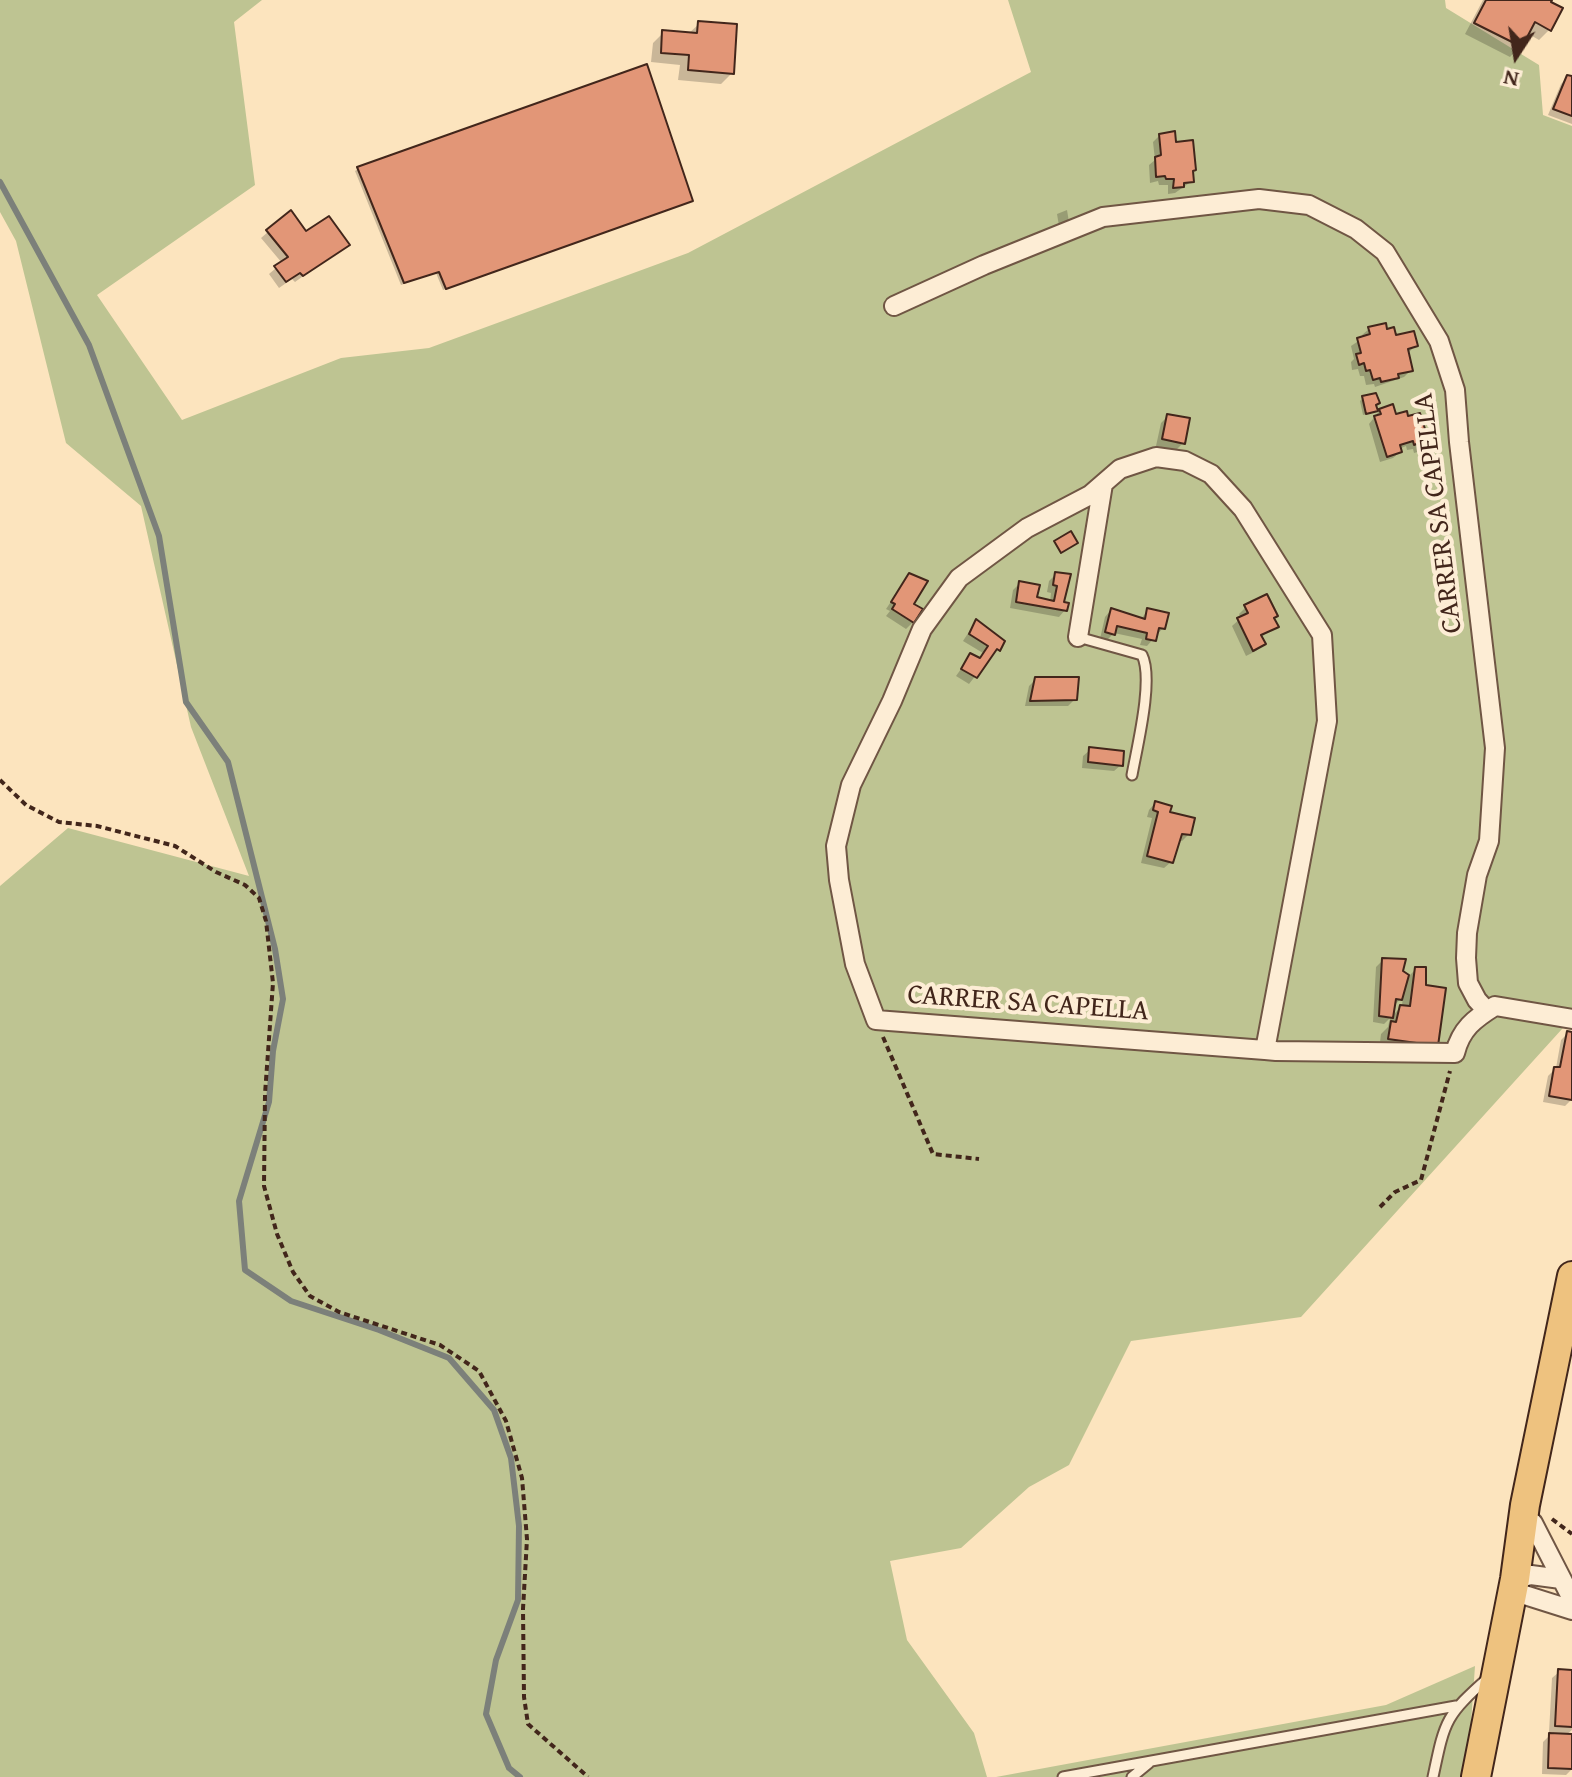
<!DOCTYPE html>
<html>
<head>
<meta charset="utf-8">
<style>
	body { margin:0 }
	#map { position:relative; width:1572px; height:1777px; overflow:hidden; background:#fce4be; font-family:"Gentium Book Plus",serif }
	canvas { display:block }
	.north { position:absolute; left:1476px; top:16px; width:80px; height:80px; -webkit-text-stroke:6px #fdedd5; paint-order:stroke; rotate:192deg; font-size:22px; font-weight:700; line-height:32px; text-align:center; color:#42261b }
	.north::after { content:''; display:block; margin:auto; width:28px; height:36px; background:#42261b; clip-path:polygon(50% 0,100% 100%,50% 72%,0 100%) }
</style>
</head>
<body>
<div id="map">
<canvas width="1572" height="1777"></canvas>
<div class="north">N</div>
</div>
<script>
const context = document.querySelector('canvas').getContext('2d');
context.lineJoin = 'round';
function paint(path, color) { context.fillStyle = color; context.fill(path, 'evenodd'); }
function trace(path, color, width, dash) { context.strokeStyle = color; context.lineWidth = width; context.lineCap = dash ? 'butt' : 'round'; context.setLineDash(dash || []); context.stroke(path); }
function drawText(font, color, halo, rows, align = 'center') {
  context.font = font + ' "Gentium Book Plus",serif'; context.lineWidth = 8; context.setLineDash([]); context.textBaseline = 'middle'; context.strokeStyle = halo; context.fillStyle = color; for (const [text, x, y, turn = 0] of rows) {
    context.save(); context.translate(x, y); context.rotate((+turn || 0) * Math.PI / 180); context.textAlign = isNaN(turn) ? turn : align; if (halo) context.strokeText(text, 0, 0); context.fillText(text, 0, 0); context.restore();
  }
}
const green = new Path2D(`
	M0 0H262L234 22 255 185 97 295 182 420 341 358 429 348 688 253 1031 72 1008 0H1445L1446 8 1539 65 1543 115 1572 126V1018L1301 1317 1131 1341 1069 1465 1029 1487 961 1548 890 1561 907 1640 974 1733 987 1777H0V886L68 828 249 876 191 727 141 506 66 443 16 241 0 212Z
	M1475 1666 1471 1723 1461 1777H996L1386 1705Z`);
const shadow = new Path2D(`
	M1483 0H1550V29L1539 40 1527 33 1520 46 1510 57 1465 34Z
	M699 24 732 73 721 84 678 80 680 65 651 62 653 43 663 33 688 34Z
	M1568 77 1572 78V124L1548 115 1561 84Z
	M1160 135 1174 144 1194 170 1191 173 1192 181 1175 193 1168 194V185H1159L1158 181 1150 183 1149 165 1155 160 1153 142Z
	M358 169 691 201 443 290 436 273 401 285 355 171Z
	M1067 210 1069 222 1059 226 1057 214Z
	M290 213 305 234 348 244 295 282 292 279 279 288 269 274 282 263 261 238Z
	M1369 329 1386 331 1415 346 1409 352 1411 370 1404 377 1375 387 1374 384 1366 385 1364 376H1360L1358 369 1352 370 1351 362 1354 359 1351 346 1363 338 1362 335Z
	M1363 398 1374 406 1376 412 1363 415 1360 401Z
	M1380 410 1395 417 1428 444 1421 451 1414 453 1413 449 1407 450 1406 446 1399 449 1400 452 1393 458 1380 462 1369 424Z
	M1168 416 1183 443 1176 450 1156 446 1161 423Z
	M1056 574 1061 604 1065 610 1059 617 1010 608 1013 590 1019 584 1035 599 1050 602 1051 593 1047 592 1049 581Z
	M909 575 913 622 906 629 886 616 890 611 886 609Z
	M1246 607 1272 619 1276 626 1260 638 1263 644 1256 651 1246 656 1232 626 1241 618 1239 614Z
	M1111 610 1141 619 1148 610 1163 628 1147 646 1140 645 1142 639 1114 633 1107 640 1100 639 1105 617Z
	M976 621 1002 642 969 684 956 676 971 655 979 660 983 653 963 641Z
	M1036 679 1075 699 1068 706H1025L1029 686Z
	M1090 750 1121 765 1114 771 1082 768 1083 756Z
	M1155 803 1189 834 1182 841 1178 840 1171 862 1164 868 1141 863 1152 818 1147 817 1149 810Z
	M1383 960 1408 977 1416 969 1424 987 1436 1045 1379 1050 1381 1034 1388 1027 1390 1018 1384 1024 1373 1022 1376 967ZM1403 996 1402 1006 1391 1017 1394 1006Z
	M1568 1033 1572 1034V1099L1565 1106 1543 1102 1548 1076 1556 1068 1561 1040Z
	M1559 1672H1572V1730L1566 1735 1572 1736V1769L1566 1775 1542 1774 1543 1742 1553 1732H1549L1552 1678Z`);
const stream = new Path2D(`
	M0 182 89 345 159 536 186 702 228 762 275 949 283 999 273 1051 269 1102 239 1201 245 1270 291 1301 379 1330 449 1358 494 1410 511 1458 519 1526 518 1600 496 1660 486 1714 509 1768 520 1777`);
const building = new Path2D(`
	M1486 0H1552L1551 2 1563 8 1551 31 1535 22 1522 47 1474 23Z
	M698 21 737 24 734 74 688 70 689 55 661 53 662 30 697 33Z
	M647 64 693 201 446 289 439 272 404 283 357 167Z
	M1567 75 1572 76V116L1553 109Z
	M1175 131 1176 142 1193 140 1196 170 1193 171 1194 182 1184 183V187L1173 188 1174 179H1166L1165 176 1156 177 1155 157 1161 155 1159 134Z
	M291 210 306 231 329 216 350 245 303 276 300 273 286 282 274 266 288 257 266 230Z
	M1386 323 1387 329 1394 327 1396 335 1414 331 1418 346 1408 349 1413 371 1398 374 1399 378 1381 382 1380 378 1373 380 1370 370 1366 371 1364 363 1359 365 1356 354 1361 353 1357 338 1370 334 1368 327Z
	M1376 393 1380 403 1376 405 1378 411 1366 414 1362 396Z
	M1393 404 1396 414 1407 411 1408 416 1420 413 1430 445 1421 448 1419 443 1414 445 1413 441 1400 445 1402 452 1387 457 1374 416 1381 414 1379 409Z
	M1167 414 1190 418 1185 444 1162 439Z
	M1071 531 1078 543 1061 553 1054 541Z
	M1055 572 1071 574 1064 602 1069 603 1067 611 1016 602 1019 581 1040 585 1037 597 1054 601 1057 586 1053 585Z
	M909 573 928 581 914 604 923 609 914 623 892 609 895 604 891 602Z
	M1267 594 1278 616 1274 618 1279 627 1261 635 1266 644 1253 651 1237 618 1248 613 1244 605Z
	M1111 608 1145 619 1147 608 1169 613 1165 629 1159 628 1156 641 1146 639 1147 633 1117 626 1115 635 1105 632Z
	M976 619 1005 641 1000 651 997 649 977 678 961 669 970 653 980 658 988 646 969 634Z
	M1035 677H1079L1077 700 1030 701Z
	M1089 747 1124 751 1123 766 1088 762Z
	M1155 801 1172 806 1170 812 1195 818 1191 835 1182 834 1173 863 1147 856 1158 812 1153 810Z
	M1382 958 1406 959 1403 971 1409 975 1402 1000 1396 999 1393 1018 1379 1016Z
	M1415 967H1426V985L1446 988 1438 1046 1388 1039 1391 1021 1396 1022 1400 1005 1410 1006Z
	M1567 1031 1572 1032V1100L1549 1096 1554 1067H1560Z
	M1558 1669 1572 1670V1727L1555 1726Z
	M1549 1733 1572 1734V1769L1548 1768Z`);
const path = new Path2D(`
	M0 780 26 805 59 822 97 826 175 846 216 872 245 885 259 898 266 921 273 983 265 1094 264 1186 277 1234 293 1272 310 1296 339 1312 440 1345 479 1371 506 1421 522 1478 527 1539 523 1609 524 1697 528 1724 588 1777
	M883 1037 933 1154 979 1159
	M1380 1207 1395 1192 1421 1180 1450 1071
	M1552 1519 1572 1534`);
const lane = new Path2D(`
	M1078 637 1142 655C1154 679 1137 747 1132 775
	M1063 1777 1456 1706
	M1132 1777 1149 1763
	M1433 1777C1445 1720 1445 1716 1489 1677`);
const street = new Path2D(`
	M894 306 984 265 1103 217 1259 199 1309 205 1356 229 1385 252 1439 341 1455 390 1459 442 1495 748 1489 841 1477 875 1467 933 1466 958 1468 983 1477 1000 1487 1011
	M1078 637 1103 484
	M1265 1050 1327 721 1322 635 1243 509 1211 474 1185 461 1156 457 1120 469 1090 495 1027 528 959 578 922 629 892 701 851 785 836 846 839 880 855 964 876 1020 1265 1050 1276 1051 1455 1053C1461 1029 1474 1019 1495 1006L1572 1019
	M1533 1523 1572 1599
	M1515 1579 1531 1575 1561 1579
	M1512 1591 1572 1610`);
const primary = new Path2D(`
	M1476 1777 1515 1579 1525 1505 1572 1276`);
const streetNames = [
	["CARRER SA CAPELLA",1439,513,-97],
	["CARRER SA CAPELLA",1028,1004,4]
];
paint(green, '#bec492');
paint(shadow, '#0003');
trace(stream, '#7c807a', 6);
paint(building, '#e29677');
trace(building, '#42261b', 2);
trace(lane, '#705644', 13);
trace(street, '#705644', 22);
trace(primary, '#42261b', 32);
trace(path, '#42261b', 4, [6, 4]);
trace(lane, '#fdedd5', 9);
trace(street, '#fdedd5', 18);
trace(primary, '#eec27f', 28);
drawText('28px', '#42261b', '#fdedd5', streetNames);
</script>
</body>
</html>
